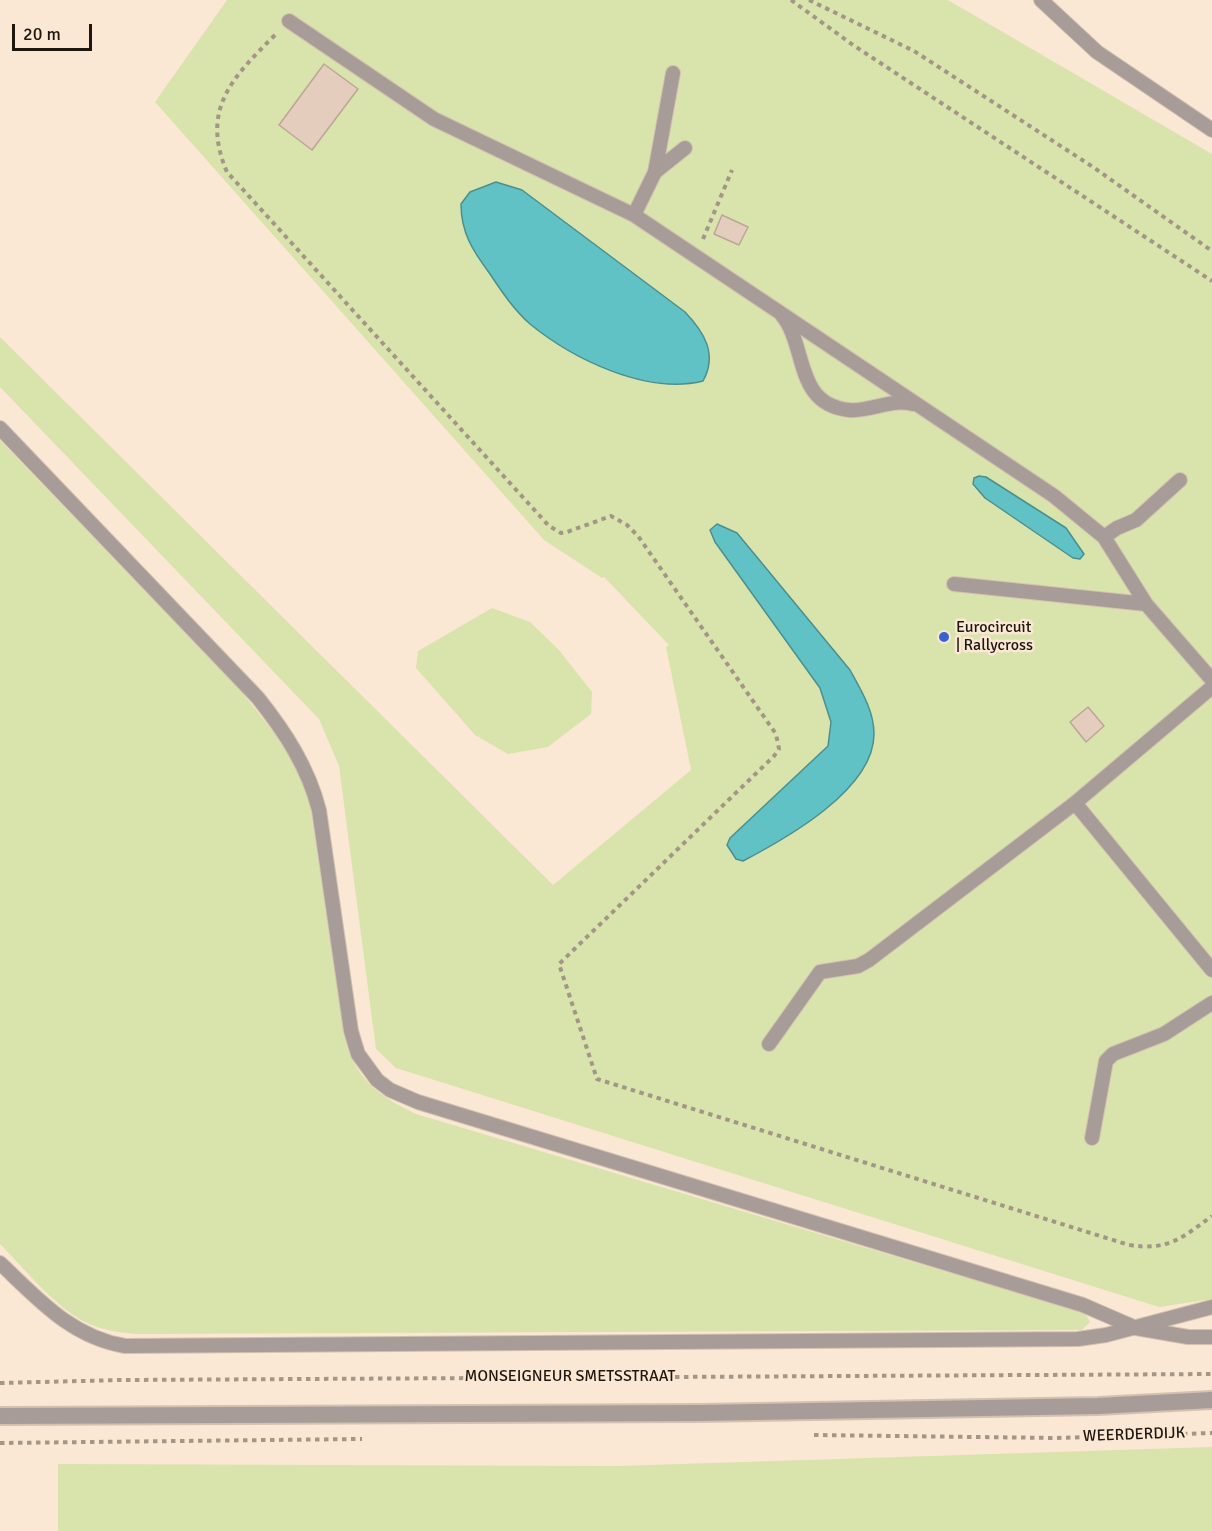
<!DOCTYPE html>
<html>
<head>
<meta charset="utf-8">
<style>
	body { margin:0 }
	#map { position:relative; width:1212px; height:1531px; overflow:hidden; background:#fbe8d4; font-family:Signika,sans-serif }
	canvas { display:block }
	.scale { position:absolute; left:12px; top:24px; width:80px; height:27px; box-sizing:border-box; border:3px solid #1e1710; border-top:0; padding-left:8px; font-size:18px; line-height:21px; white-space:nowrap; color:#1e1710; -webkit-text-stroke:4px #fbe8d4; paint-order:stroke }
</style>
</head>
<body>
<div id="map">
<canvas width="1212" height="1531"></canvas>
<div class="scale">20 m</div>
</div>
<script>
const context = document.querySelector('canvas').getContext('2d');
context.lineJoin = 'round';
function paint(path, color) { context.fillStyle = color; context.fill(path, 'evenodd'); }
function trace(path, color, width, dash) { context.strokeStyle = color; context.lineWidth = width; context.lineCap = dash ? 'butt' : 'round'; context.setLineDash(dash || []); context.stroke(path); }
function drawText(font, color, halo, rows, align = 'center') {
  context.font = font + ' Signika,sans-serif'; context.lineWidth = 5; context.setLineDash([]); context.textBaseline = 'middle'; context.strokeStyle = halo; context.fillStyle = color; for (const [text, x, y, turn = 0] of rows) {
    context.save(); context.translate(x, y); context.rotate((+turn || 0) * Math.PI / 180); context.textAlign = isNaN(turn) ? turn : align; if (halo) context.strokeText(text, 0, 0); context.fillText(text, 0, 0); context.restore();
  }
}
const green = new Path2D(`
	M227 0H948L1212 154V1299L1159 1307 396 1068 376 1049 339 766 319 719 0 387V337L553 885 691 770 666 647 669 645 604 577 602 578 544 540 155 102Z
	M0 440 240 690 272 730 296 767 310 804 344 1035C356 1080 376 1094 416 1114L1085 1313 1090 1322 1082 1330 135 1334C117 1332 101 1330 85 1322 56 1308 23 1267 0 1244Z
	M492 608 530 622 559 650 592 692 591 714 548 747 508 754 475 735 416 668 418 651Z
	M1212 1447V1531H58V1464L618 1466Z`);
const water = new Path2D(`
	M496 182 522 190 685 312C704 332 718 354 703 381 646 395 573 359 530 324 514 310 502 292 490 274 473 251 461 233 461 204L470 192Z
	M979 476 986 477 1066 528 1084 554 1080 559 1073 558 985 498 973 484 974 478Z
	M717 524 737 533 850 670C861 690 874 711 874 734 874 790 785 839 743 861L736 859 727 845 730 838 828 746 831 722 820 688 715 542 710 530Z`);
const building = new Path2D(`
	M324 64 358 89 312 150 279 125Z
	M722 215 748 227 739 245 714 234Z
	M1088 707 1104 726 1086 742 1070 722Z`);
const path = new Path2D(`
	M791 0 853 45 1212 281
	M809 0 914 51 1093 167 1212 251
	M275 35C233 77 200 109 227 172L549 526 561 533 567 532 611 516 627 525 638 536 776 734 779 749 774 756 559 964 597 1079 1129 1245C1168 1251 1182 1238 1212 1216
	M703 239 732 170
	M0 1383 122 1380 1212 1374
	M814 1435 1056 1438 1212 1433
	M0 1443 362 1439`);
const service = new Path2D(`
	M1041 0 1097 52 1212 130
	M289 21 434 119 634 215 1054 496 1104 537 1146 604 1212 680
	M655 172 685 148
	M634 215 655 172 673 73
	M781 314C808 345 793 404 849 410 871 412 891 398 913 404
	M0 428 258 698C285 732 308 767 319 810L351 1031 358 1054 377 1080 390 1090 418 1102 1083 1305 1136 1328 1188 1337H1212
	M1104 537 1117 528 1136 520 1180 480
	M954 584 1146 604
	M1075 803 1212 687
	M769 1044 820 972 858 966 869 960 1075 803 1212 970
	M1092 1138 1106 1061 1113 1054 1164 1034 1212 1003
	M0 1263C38 1299 71 1337 125 1346L1078 1339 1106 1335 1212 1307`);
const minor = new Path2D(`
	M0 1416 700 1413 1098 1406 1212 1400`);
const markers = [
	[944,637,6,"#3564d3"]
];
const poiNames = [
	["Eurocircuit",956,628],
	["| Rallycross",956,646]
];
const streetNames = [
	["MONSEIGNEUR SMETSSTRAAT",570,1377],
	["WEERDERDIJK",1134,1435,-2]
];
paint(green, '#d9e3ac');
paint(water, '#60c2c5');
trace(water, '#4c8f8f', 1.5);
paint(building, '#e5cdbe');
trace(building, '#bca697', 1.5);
trace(service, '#d3c2b1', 16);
trace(minor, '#d3c2b1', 20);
trace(path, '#a49687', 4, [4.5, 4.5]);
trace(service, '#a89c98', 14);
trace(minor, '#a89c98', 16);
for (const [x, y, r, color] of markers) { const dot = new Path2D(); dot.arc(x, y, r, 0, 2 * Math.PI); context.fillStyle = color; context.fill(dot); trace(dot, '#fbe8d4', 2); }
drawText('16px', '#1e1710', '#fbe8d4', poiNames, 'left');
drawText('16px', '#1e1710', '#fbe8d4', streetNames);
</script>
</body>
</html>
